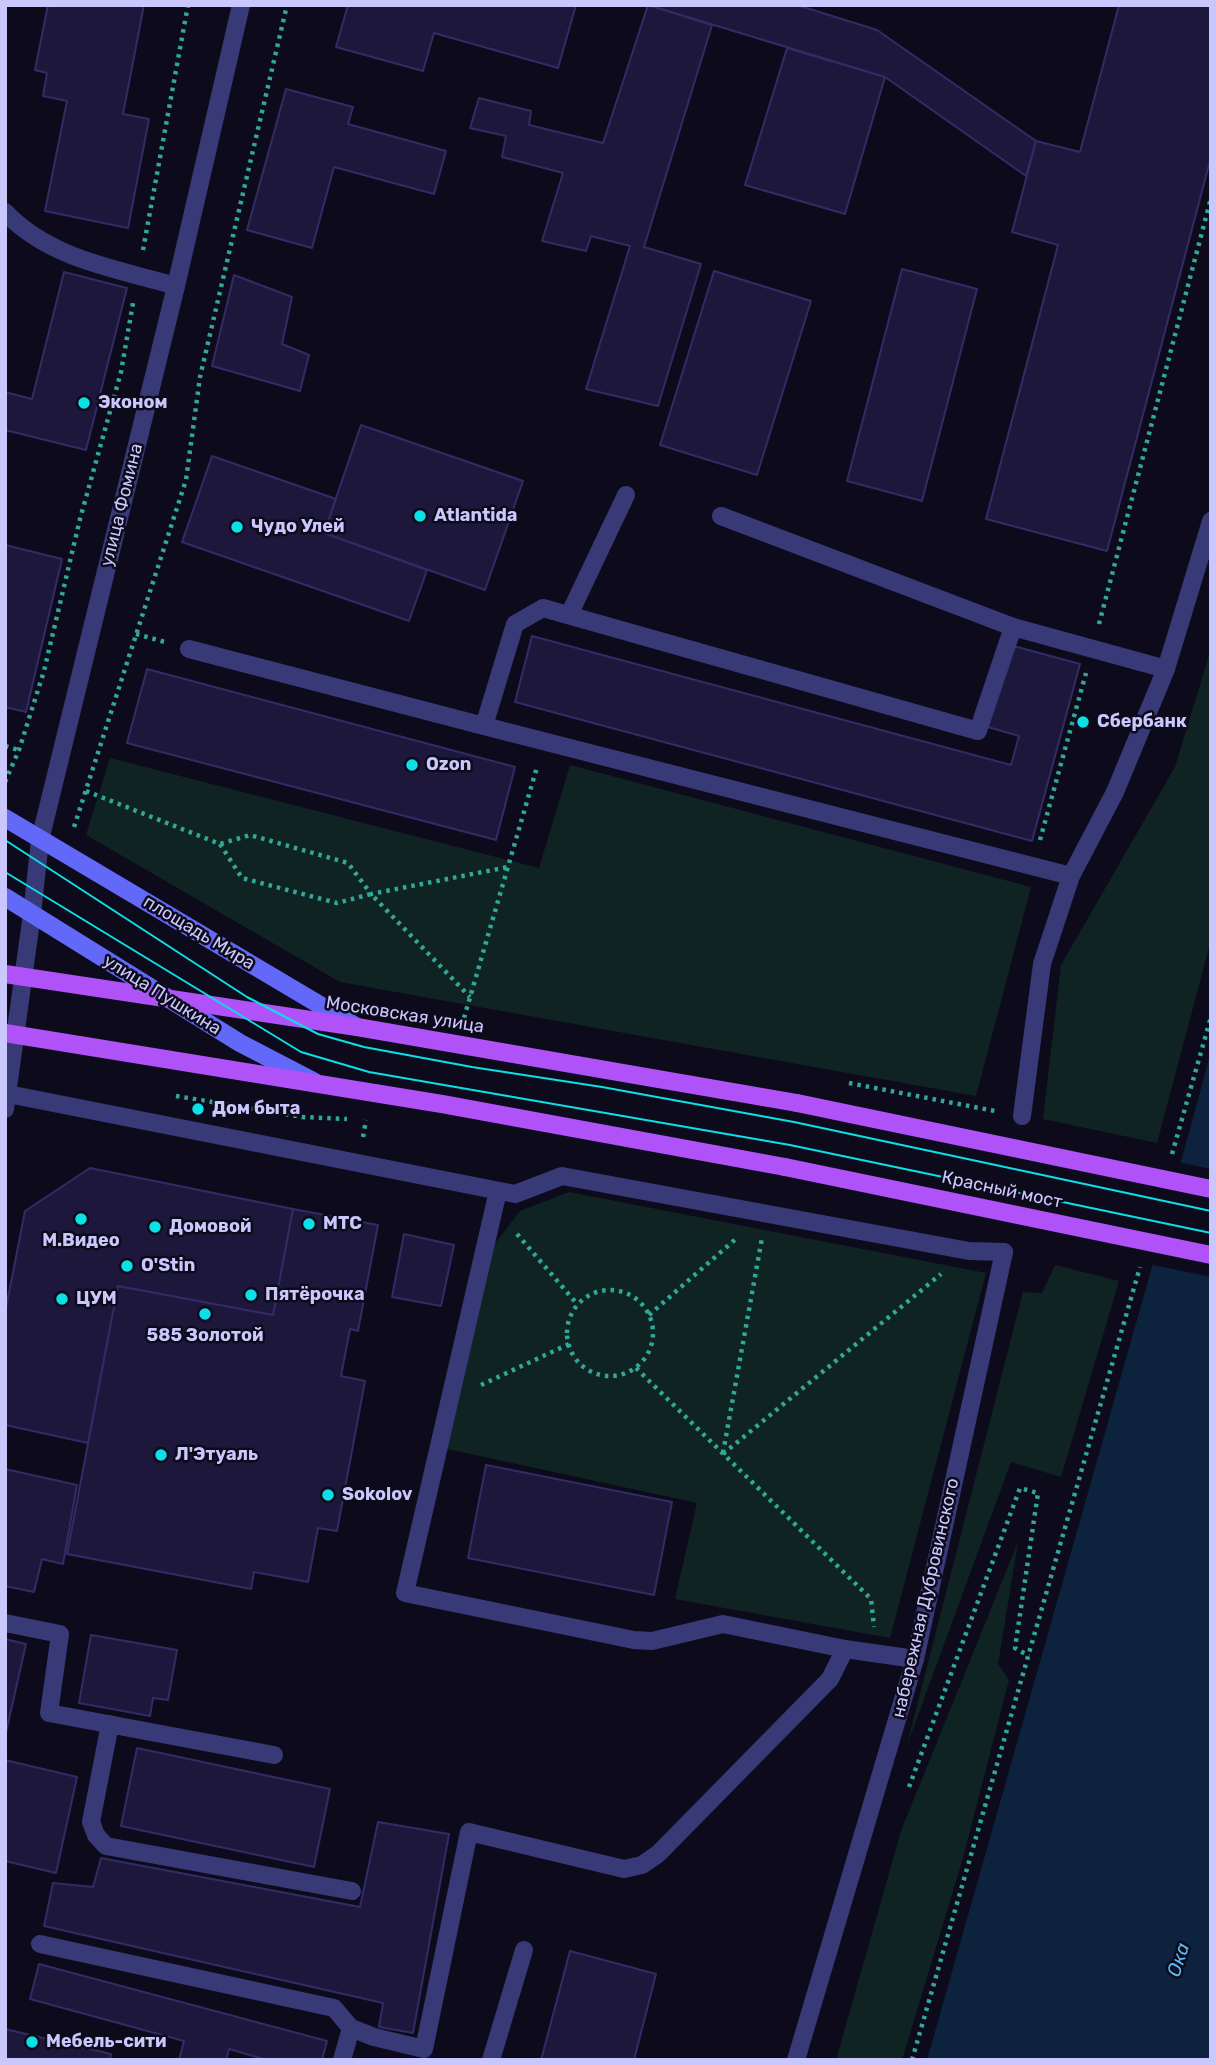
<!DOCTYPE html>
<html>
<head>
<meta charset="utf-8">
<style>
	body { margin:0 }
	#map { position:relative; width:1216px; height:2065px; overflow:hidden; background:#0d0b1b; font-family:Rubik,sans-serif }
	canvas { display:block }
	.frame { position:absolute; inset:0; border:7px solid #cac7fd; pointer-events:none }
</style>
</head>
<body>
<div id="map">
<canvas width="1216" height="2065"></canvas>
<div class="frame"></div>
</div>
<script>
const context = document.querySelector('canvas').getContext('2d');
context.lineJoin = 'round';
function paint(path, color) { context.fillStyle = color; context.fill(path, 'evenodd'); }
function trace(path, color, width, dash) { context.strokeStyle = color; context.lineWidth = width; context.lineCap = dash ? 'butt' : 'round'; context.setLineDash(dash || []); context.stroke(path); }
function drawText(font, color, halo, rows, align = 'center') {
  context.font = font + ' Rubik,sans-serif'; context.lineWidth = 5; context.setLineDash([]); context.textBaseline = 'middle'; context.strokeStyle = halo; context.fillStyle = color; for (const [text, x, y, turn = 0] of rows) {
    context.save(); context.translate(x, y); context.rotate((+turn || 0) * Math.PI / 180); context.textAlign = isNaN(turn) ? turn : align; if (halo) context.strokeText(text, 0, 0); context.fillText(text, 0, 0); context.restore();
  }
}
const green = new Path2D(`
	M1211 649V940L1157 1143 1043 1119 1061 965 1175 767Z
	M110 758 539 868 570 765 1031 887 976 1096 340 982 86 835Z
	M569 1192 986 1273 890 1638 675 1599 697 1503 443 1448 490 1250 520 1211Z
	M1055 1265 1119 1281 1061 1477 1011 1462 907 1745 1023 1292 1042 1293Z
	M1018 1542 998 1664 1009 1680 963 1858 902 2060H836L901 1831Z`);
const water = new Path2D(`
	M1211 1052V2060H927L1150 1274Z`);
const pier = new Path2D(`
	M1177 1162 1211 1169V1277L1149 1264Z`);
const building = new Path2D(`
	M48 5H144L123 114 149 119 128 228 45 211 67 101 43 96 47 73 35 70Z
	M348 5H576L558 68 434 33 423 71 336 47Z
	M648 5H797L877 30 1036 141 1026 176 885 77Z
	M648 5 712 25 644 247 701 264 658 406 586 389 630 246 591 236 586 251 542 241 563 173 502 157 506 136 470 128 479 98 531 111 529 125 603 143Z
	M1119 5H1211V157L1107 551 986 519 1058 245 1012 232 1036 141 1080 152Z
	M787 48 885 77 845 214 745 185Z
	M286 89 353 107 348 124 446 151 434 194 334 167 312 248 247 230Z
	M902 269 977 289 922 501 847 481Z
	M714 271 811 301 757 475 660 445Z
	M64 272 127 288 86 450 5 430V392L32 399Z
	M234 275 292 297 282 344 309 355 300 391 212 366Z
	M361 425 523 481 485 590 324 533Z
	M212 456 336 499 324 533 427 570 409 621 182 542Z
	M5 545 62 559 26 712 5 707Z
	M532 636 1011 765 1019 736 988 727 1010 645 1080 664 1032 841 515 702Z
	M147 669 515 767 496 840 127 743Z
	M90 1168 293 1209 273 1315 118 1286 88 1443 5 1425V1313L25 1211Z
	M293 1209 378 1225 358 1331 350 1329 341 1376 365 1381 337 1531 318 1528 308 1582 254 1572 251 1589 67 1554 118 1286 273 1315Z
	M404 1234 454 1245 441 1306 392 1297Z
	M486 1465 672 1502 654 1595 468 1558Z
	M5 1469 77 1485 63 1564 42 1559 34 1592 5 1586Z
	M91 1635 177 1650 168 1700 153 1698 150 1716 79 1703Z
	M5 1639 26 1644 5 1737Z
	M137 1748 330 1789 314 1867 121 1826Z
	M5 1760 77 1777 56 1873 5 1861Z
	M378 1822 449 1834 413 2033 379 2027 383 2003 44 1926 53 1883 93 1887 101 1858 360 1907Z
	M570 1951 656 1974 634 2060H541Z
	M39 1964 327 2041 322 2060H267L229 2049 226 2060H179L184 2041 30 1999Z
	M5 2029 111 2054 110 2060H5Z`);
const path = new Path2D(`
	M143 250 188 5
	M1099 624 1211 198
	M136 634 165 642
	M5 746 19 750
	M5 782 19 750 44 671 80 519 121 372 133 303
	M86 791 220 844 250 835 348 863 371 894 508 867
	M74 827 186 480 200 377 287 5
	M1040 840 1086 673
	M220 844 242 878 337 903 371 894 470 997
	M464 1018 537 767
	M849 1083 995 1111
	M176 1096 302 1117 347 1119
	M363 1137 366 1120
	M1172 1154 1211 1017
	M517 1234 578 1305
	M567 1333a43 43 0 1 1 86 0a43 43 0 1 1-86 0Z
	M649 1315 738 1237
	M636 1368 871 1599 874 1627
	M481 1385 569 1344
	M723 1453 762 1238
	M723 1454 941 1274
	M909 1787 1020 1488 1038 1493 1015 1648 1029 1656
	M912 2060 1140 1267`);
const service = new Path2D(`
	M5 212C49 259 117 269 176 286
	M721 516 1013 627
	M569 615 626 495
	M189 649 484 726
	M1071 876 484 726 515 624 543 608 978 731 1013 627 1166 669
	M8 1094 515 1194 562 1176 969 1251 1004 1252
	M498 1191 405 1593 634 1640 652 1641 723 1624 845 1649 915 1659
	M5 1623 60 1634 49 1713 274 1755
	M110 1724 91 1822 96 1835 106 1846 352 1891
	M40 1944 334 2008 351 2028 374 2037 424 2049 469 1832 624 1869 642 1865 658 1854 830 1679 845 1649
	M342 2060 351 2028
	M491 2060 524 1950`);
const minor = new Path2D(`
	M1022 1116 1042 964 1071 876 1115 792 1166 669 1211 521
	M796 2060 915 1659 1004 1252`);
const tertiary = new Path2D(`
	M5 1109 32 914 40 840 176 286 241 5`);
const secondary = new Path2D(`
	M5 818 357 1027
	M5 897 240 1043 315 1082`);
const primary = new Path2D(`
	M5 974 357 1027 797 1103
	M5 1033 442 1104 785 1167`);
const tram = new Path2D(`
	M5 840 247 997 318 1034 364 1047 472 1067 602 1087 794 1122 1211 1211
	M5 872 301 1052 369 1072 790 1145 1211 1233`);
const primaryBridge = new Path2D(`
	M797 1103 1211 1189
	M785 1167 1211 1255`);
const markers = [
	[84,403,7,"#0ae0e6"],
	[420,516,7,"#0ae0e6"],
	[237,527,7,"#0ae0e6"],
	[1083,722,7,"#0ae0e6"],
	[412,765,7,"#0ae0e6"],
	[198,1109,7,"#0ae0e6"],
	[81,1219,7,"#0ae0e6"],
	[309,1224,7,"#0ae0e6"],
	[155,1227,7,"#0ae0e6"],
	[127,1266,7,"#0ae0e6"],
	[251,1295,7,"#0ae0e6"],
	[62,1299,7,"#0ae0e6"],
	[205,1314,7,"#0ae0e6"],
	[161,1455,7,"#0ae0e6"],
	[328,1495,7,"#0ae0e6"],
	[32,2042,7,"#0ae0e6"]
];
const poiNames = [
	["Эконом",98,403],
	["Atlantida",434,516],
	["Чудо Улей",251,527],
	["Сбербанк",1097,722],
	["Ozon",426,765],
	["Дом быта",212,1109],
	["МТС",323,1224],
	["Домовой",169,1227],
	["М.Видео",81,1241,"center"],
	["O'Stin",141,1266],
	["Пятёрочка",265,1295],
	["ЦУМ",76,1299],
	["585 Золотой",205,1336,"center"],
	["Л'Этуаль",175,1455],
	["Sokolov",342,1495],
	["Мебель-сити",46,2042]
];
const streetNames = [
	["улица Фомина",122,505,-76],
	["площадь Мира",199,933,31],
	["улица Пушкина",162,995,32],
	["Московская улица",405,1015,9],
	["Красный мост",1002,1190,12],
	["набережная Дубровинского",926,1598,-77]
];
const waterNames = [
	["Ока",1179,1960,-72]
];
paint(green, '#0f2422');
paint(water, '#0d233d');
paint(pier, '#0d0b1b');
paint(building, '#1d183b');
trace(building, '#332b66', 2);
trace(path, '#31a798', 4.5, [3.5, 5]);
trace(service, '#383a78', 18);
trace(minor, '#383a78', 18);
trace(tertiary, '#383a78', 18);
trace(secondary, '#6269f9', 18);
trace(primary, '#af53f8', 18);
trace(tram, '#0ae0e6', 2);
trace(primaryBridge, '#af53f8', 18);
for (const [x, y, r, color] of markers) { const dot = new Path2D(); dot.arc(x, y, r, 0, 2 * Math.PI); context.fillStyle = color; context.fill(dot); trace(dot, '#0d0b1b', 2.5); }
drawText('bold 18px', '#cac7fd', '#0d0b1b', poiNames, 'left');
drawText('18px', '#cac7fd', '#0d0b1b', streetNames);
drawText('italic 19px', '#5abaf8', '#0d0b1b', waterNames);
</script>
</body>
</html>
